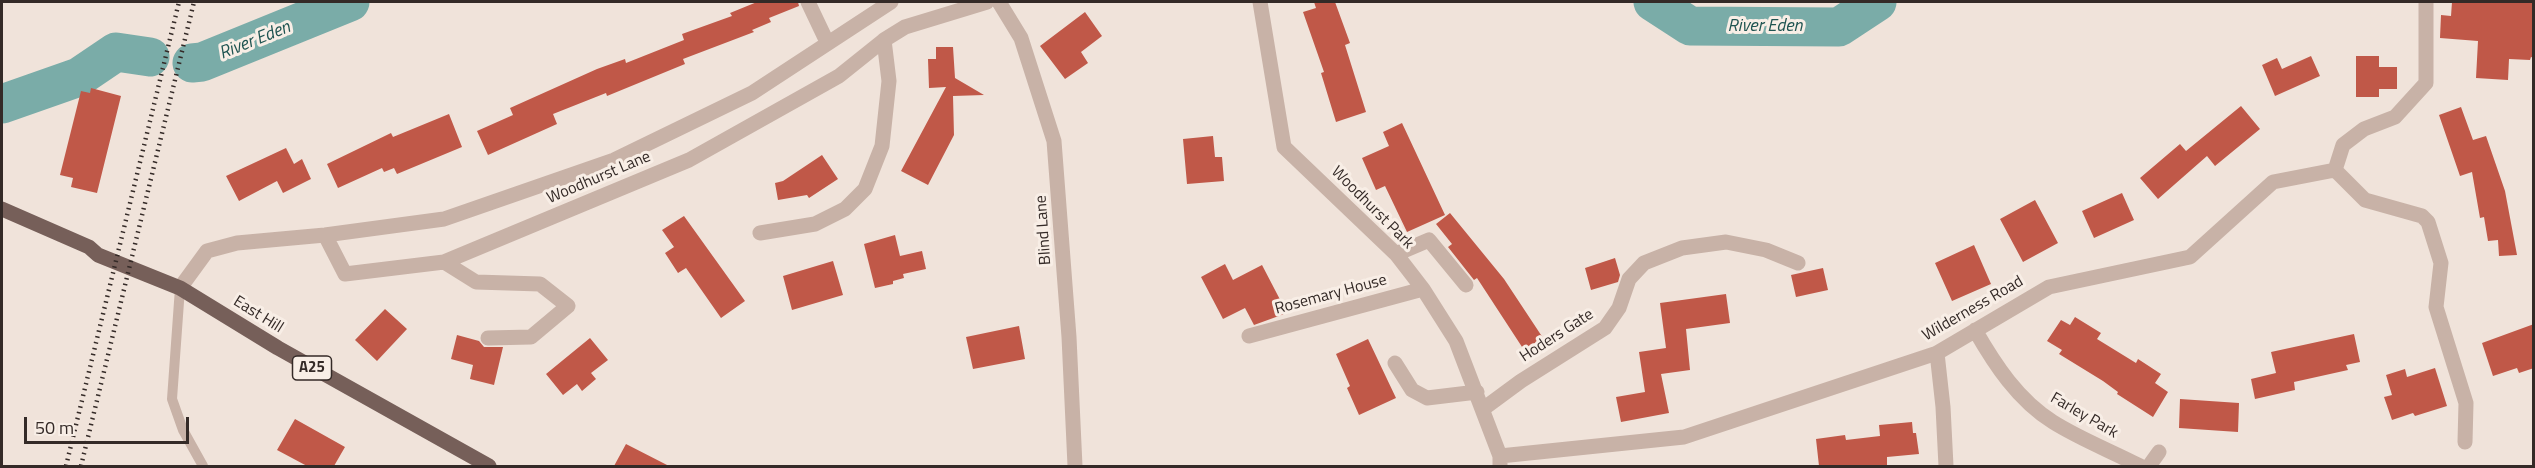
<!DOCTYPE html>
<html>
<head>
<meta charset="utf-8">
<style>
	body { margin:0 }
	#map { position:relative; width:2535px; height:468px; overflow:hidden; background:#f0e3da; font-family:"Titillium Web",sans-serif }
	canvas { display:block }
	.frame { position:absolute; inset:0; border:3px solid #342a27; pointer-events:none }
	.scale { position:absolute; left:24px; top:417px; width:165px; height:27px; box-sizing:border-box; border:3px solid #342a27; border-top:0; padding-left:8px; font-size:18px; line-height:21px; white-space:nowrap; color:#342a27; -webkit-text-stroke:4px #f8eee6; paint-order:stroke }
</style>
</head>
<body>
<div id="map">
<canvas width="2535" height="468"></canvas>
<div class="frame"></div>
<div class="scale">50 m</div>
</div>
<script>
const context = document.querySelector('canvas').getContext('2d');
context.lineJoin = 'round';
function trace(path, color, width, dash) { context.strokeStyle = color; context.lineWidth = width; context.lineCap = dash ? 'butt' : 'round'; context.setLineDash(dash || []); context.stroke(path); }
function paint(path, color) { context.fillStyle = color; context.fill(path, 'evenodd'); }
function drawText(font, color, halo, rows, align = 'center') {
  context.font = font + ' "Titillium Web",sans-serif'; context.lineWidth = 6; context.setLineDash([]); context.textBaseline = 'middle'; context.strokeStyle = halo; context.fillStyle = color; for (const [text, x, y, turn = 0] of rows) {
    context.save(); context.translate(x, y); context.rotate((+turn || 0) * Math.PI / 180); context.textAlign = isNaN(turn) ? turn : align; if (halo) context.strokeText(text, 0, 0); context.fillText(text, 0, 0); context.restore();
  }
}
const river = new Path2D(`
	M1653 2 1690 26 1839 27 1877 2
	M192 63 202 62 350 2
	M2 104 79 77 116 52 150 57`);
const building = new Path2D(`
	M757 2H798L799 6 769 18 771 22 752 30 754 32 683 59 685 64 607 96 606 93 553 114 557 124 488 155 477 131 513 115 510 108 597 69 625 59 626 63 684 40 682 34 732 16 730 13Z
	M1314 2H1335L1350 43 1345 45 1366 112 1336 122 1321 73 1324 72 1303 12 1316 8Z
	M2452 2H2534V58L2531 57 2530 60 2509 59 2508 80 2476 78 2478 41 2440 38 2441 15 2451 16Z
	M1085 12 1102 36 1081 52 1088 63 1065 79 1040 46Z
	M936 47H953L955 78 984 95 953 96 954 135 928 185 901 171 946 87 929 88 928 59H936Z
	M2311 56 2320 76 2275 96 2262 65 2277 58 2282 69Z
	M2356 56H2379V67H2397V89H2379V97H2356Z
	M91 88 121 96 97 193 71 187 73 178 60 175 81 91 90 93Z
	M2241 106 2260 129 2215 166 2207 156 2158 199 2140 178 2180 144 2186 151Z
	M2461 107 2473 140 2486 136 2505 191 2517 255 2499 256 2498 240 2488 241 2484 217 2480 218 2472 172 2460 176 2439 115Z
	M449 114 462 147 397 174 394 168 384 172 382 168 338 188 327 164 391 133 393 137Z
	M1402 123 1445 215 1407 232 1385 186 1376 190 1362 158 1389 146 1383 132Z
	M1213 136 1215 157H1222L1224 181 1187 184 1183 139Z
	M286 148 294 164 302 159 311 179 283 193 277 181 239 201 226 176Z
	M822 155 838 179 809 198 807 195 778 200 775 183 783 181Z
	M2122 193 2134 220 2094 238 2082 211Z
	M2035 200 2058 243 2023 262 2000 219Z
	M1450 213 1504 279 1543 338 1524 350 1477 278 1474 280 1448 247 1452 244 1436 224Z
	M684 216 745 301 721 318 686 268 678 273 665 253 674 247 662 230Z
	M895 235 900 256 922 251 926 269 903 274 904 278 893 281V284L875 288 864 244Z
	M1974 245 1991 284 1952 301 1935 263Z
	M1615 258 1620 275 1618 282 1591 290 1585 268Z
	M833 261 843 295 792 310 783 276Z
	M1225 264 1233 280 1262 265 1287 313 1254 325 1245 308 1223 319 1201 277Z
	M1823 268 1828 290 1796 297 1791 275Z
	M1726 294 1730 323 1686 329 1690 370 1661 374 1669 413 1621 422 1616 397 1645 392 1639 352 1666 348 1660 303Z
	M385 309 407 329 377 361 355 340Z
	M2075 317 2101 333 2097 339 2136 363 2138 359 2161 374 2155 383 2168 392 2153 417 2117 394 2118 392 2103 381 2059 354 2062 350 2047 341 2061 320 2070 325Z
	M2534 324V368L2519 373 2517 368 2493 376 2482 343Z
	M1019 326 1025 359 973 369 966 337Z
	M2354 334 2360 362 2346 365 2348 370 2294 382 2295 390 2255 399 2251 379 2276 373 2271 352Z
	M457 335 479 341 484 347H503L494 385 470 379 473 365 451 359Z
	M590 338 608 360 591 373 596 379 582 391 577 384 563 395 546 374Z
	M1368 339 1396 398 1359 415 1347 388 1350 386 1336 354Z
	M2435 368 2447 406 2415 416 2413 413 2392 420 2384 397 2392 395 2386 375 2405 369 2407 377Z
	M2180 399 2239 403 2238 432 2179 428Z
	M295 419 345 447 334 466H307L277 450Z
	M1912 422 1913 433H1916L1919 454 1887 457V466H1819L1816 439 1845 435 1846 440 1880 436 1879 425Z
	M626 444 669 466H614Z`);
const lane = new Path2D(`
	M180 288 172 399 183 430 203 466`);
const street = new Path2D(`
	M808 2 827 42
	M999 2 1021 38 1054 141 1069 337 1075 466
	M1260 2 1284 147 1396 254 1423 289 1456 341 1500 456V466
	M2335 170 2365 200 2422 216 2428 222 2441 263 2436 307 2466 403 2465 442
	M2335 170 2343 145 2364 129 2395 117 2426 83V2
	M760 233 815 224 845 209 865 189 882 146 889 81 884 40 905 27 987 2
	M325 235 345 274 444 262 689 160 839 76 884 40
	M1396 254 1429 240 1466 285
	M444 262 476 282 540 284 568 306 531 337 488 338
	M180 288 207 251 237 243 325 235 444 219 614 160 752 93 891 2
	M1975 330C1995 365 2018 400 2053 422 2080 439 2111 451 2140 466
	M1249 336 1423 289
	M1937 353 1943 407 1946 466
	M1395 363 1412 390 1427 398 1477 392
	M1483 409 1521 381 1605 328 1619 308 1629 279 1644 263 1682 248 1726 242 1766 250 1798 263
	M1500 456 1684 437 1937 353 2049 287 2190 257 2273 182 2335 170
	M2149 466 2159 452`);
const primary = new Path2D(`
	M2 209 89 247 98 255 180 288 278 348 489 466`);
const rail = new Path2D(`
	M66 466 179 2
	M81 466 194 2`);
const shields = [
	[312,368,39]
];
const shieldNames = [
	["A25",312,368]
];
const streetNames = [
	["Woodhurst Lane",599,178,-23],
	["Woodhurst Park",1372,208,45],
	["Blind Lane",1044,230,-94],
	["Rosemary House",1331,295,-15],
	["Wilderness Road",1973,309,-30],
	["East Hill",258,315,32],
	["Hoders Gate",1557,336,-33],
	["Farley Park",2084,416,30]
];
const waterNames = [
	["River Eden",1765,27],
	["River Eden",255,41,-22]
];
trace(river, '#7aaca8', 39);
paint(building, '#c05848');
trace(lane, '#c8b2a7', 10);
trace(street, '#c8b2a7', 15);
trace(primary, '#765f59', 15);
trace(rail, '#342a27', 4.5, [1.5, 4.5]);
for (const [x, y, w] of shields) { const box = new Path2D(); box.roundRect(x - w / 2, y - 12, w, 24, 4.5); context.fillStyle = '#f8eee6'; context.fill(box); trace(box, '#342a27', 1.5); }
drawText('bold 15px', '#342a27', null, shieldNames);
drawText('16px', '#342a27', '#f8eee6', streetNames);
drawText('italic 18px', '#1f5451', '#f8eee6', waterNames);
</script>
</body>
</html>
